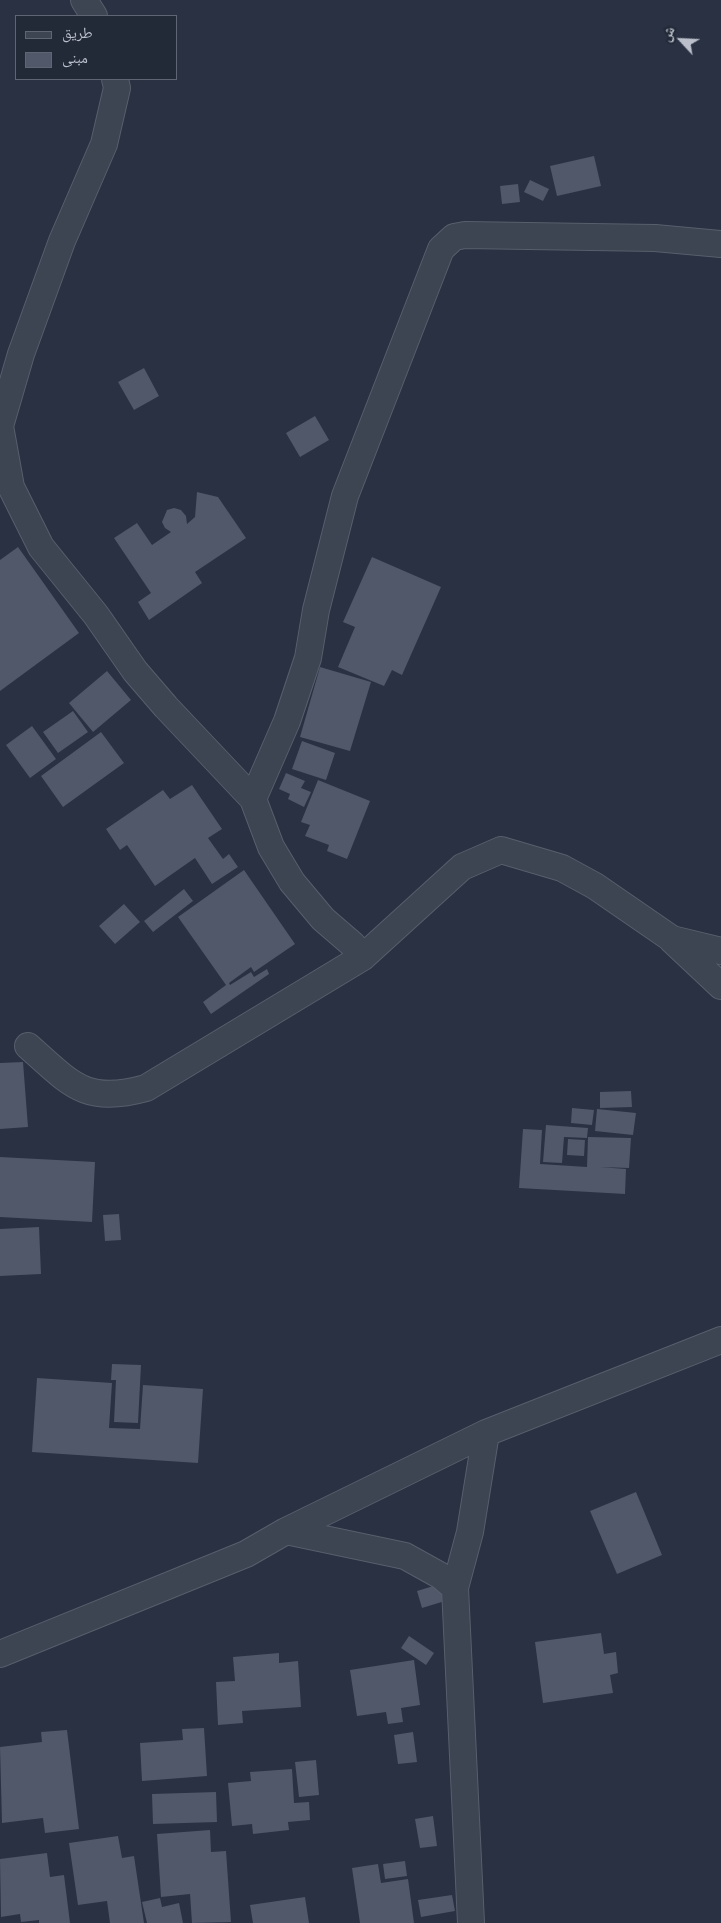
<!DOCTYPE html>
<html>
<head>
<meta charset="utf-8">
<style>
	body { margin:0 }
	#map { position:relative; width:721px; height:1923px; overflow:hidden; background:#293142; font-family:"Golos Text","Noto Naskh Arabic",sans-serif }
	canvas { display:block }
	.legend { position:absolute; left:15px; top:15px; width:162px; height:65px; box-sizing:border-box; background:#222937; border:1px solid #5f6572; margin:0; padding:6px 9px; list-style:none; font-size:15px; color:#babfcb }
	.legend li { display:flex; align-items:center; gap:10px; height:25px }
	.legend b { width:25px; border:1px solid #5f6572 }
	.north { position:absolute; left:656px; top:15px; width:50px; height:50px; -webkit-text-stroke:4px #222937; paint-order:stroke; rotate:295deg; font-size:14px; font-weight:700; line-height:20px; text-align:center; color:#babfcb }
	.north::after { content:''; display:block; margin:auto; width:18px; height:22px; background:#babfcb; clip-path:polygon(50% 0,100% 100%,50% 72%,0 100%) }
</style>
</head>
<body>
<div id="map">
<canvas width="721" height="1923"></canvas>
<ul class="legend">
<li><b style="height:6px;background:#3d4452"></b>طريق</li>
<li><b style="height:14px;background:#50586a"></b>مبنى</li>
</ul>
<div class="north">ش</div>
</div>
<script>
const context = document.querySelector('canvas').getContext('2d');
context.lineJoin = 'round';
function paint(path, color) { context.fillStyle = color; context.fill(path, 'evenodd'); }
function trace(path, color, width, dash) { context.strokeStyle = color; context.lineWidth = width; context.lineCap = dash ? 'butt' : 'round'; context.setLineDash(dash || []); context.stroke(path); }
const building = new Path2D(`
	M594 156 601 186 557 196 550 166Z
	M530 180 549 189 543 201 524 192Z
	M518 184 520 202 502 204 500 186Z
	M144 368 159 396 134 410 118 382Z
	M315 416 329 440 300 457 286 433Z
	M197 492 218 497 246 538 195 572 202 583 149 620 138 602 151 593 114 538 137 523 152 545 171 532 165 528 162 522 167 510 174 508 181 510 186 516 187 524 195 517Z
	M18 547 79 633 0 691V560Z
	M372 557 441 587 402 675 392 670 384 686 338 667 355 627 343 622Z
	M320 667 371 682 350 751 300 737Z
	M107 671 131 700 93 732 69 703Z
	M73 711 88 732 58 753 43 732Z
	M32 726 56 759 30 778 6 745Z
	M101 732 124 763 63 807 41 776Z
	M302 741 335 753 326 780 292 769Z
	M286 773 305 781 301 788 311 792 304 807 288 799 290 794 279 789Z
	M318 780 370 801 347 859 327 851 329 845 305 836 310 825 301 822Z
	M192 785 222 829 208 838 223 859 229 854 238 867 212 884 195 858 155 886 127 845 120 850 106 829 163 790 170 799Z
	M244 870 295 944 254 972 251 967 229 983 230 985 251 972 254 977 267 969 269 974 211 1014 203 1002 226 985 178 917Z
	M184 889 193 901 153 932 144 921Z
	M124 904 140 922 115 944 99 926Z
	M23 1062 28 1127 0 1129V1063Z
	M631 1091 632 1107 600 1108V1092Z
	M572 1108 594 1110 592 1125 571 1123Z
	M597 1109 636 1113 633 1135 595 1131Z
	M546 1125 588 1128 587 1138 564 1137 562 1163 543 1162Z
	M523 1129 542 1130 540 1164 587 1167 588 1137 631 1138 629 1168 600 1167 626 1169 625 1194 519 1188Z
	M568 1139 585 1140 584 1156 567 1155Z
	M0 1157 95 1162 92 1222 0 1217Z
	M119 1214 121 1240 105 1241 103 1215Z
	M39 1227 41 1274 0 1276V1229Z
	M112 1364 141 1365 138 1423 114 1422 116 1380H111Z
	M37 1378 112 1383 109 1428 140 1429 143 1385 203 1389 198 1463 32 1452Z
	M636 1492 662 1555 617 1574 590 1511Z
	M440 1584 445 1601 422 1608 417 1591Z
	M601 1633 604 1654 616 1652 618 1673 610 1675 613 1693 543 1703 535 1642Z
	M409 1636 434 1653 426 1665 401 1648Z
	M279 1653V1663L298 1661 301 1707 242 1711 243 1723 218 1725 216 1682 235 1681 233 1657Z
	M414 1660 420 1705 401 1708 403 1722 388 1724 386 1712 357 1716 350 1670Z
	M204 1728 207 1776 142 1781 140 1743 183 1740 182 1729Z
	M67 1730 79 1829 45 1833 43 1818 2 1823 0 1747 42 1742 41 1732Z
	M413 1732 417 1762 398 1764 394 1735Z
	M316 1760 319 1795 299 1797 295 1762Z
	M292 1769 294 1803 309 1802 310 1820 288 1822 289 1830 253 1834 252 1824 232 1826 228 1783 251 1781 250 1772Z
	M216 1792 217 1822 153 1824 152 1794Z
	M433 1816 437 1846 420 1848 415 1819Z
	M210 1830 211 1852 226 1851 231 1922 192 1923 190 1894 161 1897 157 1834Z
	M118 1836 122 1858 134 1856 144 1923H110L107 1901 78 1905 69 1843Z
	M47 1853 50 1877 64 1875 70 1923H39V1920L21 1922 20 1914 1 1917 0 1859Z
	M405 1861 407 1876 385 1879 383 1864Z
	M378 1864 381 1883 408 1879 414 1923H360L352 1868Z
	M452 1895 455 1911 421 1917 418 1900Z
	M305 1897 309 1923H253L250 1905Z
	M160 1898 162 1907 179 1903 183 1923H147L142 1902Z`);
const minor = new Path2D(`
	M84 0 94 16
	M115 79 117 88 104 144 62 241 21 354 0 426 11 487 41 547 96 615 135 671 166 707 253 799 271 847 292 882 323 919 352 944 363 957 462 867 501 850 562 868 595 886 672 939 721 951
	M253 799 287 721 308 658 316 610 345 496 441 249 454 237 465 235 655 238 721 244
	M672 940 721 986
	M28 1046C71 1084 85 1105 146 1088L363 957
	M286 1531 405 1556 441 1576 455 1588
	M0 1654 246 1554 286 1531 486 1433 721 1340
	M471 1923 455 1588 470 1532 486 1433`);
paint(building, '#50586a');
trace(minor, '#585f6c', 28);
trace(minor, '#3d4452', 26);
</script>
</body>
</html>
